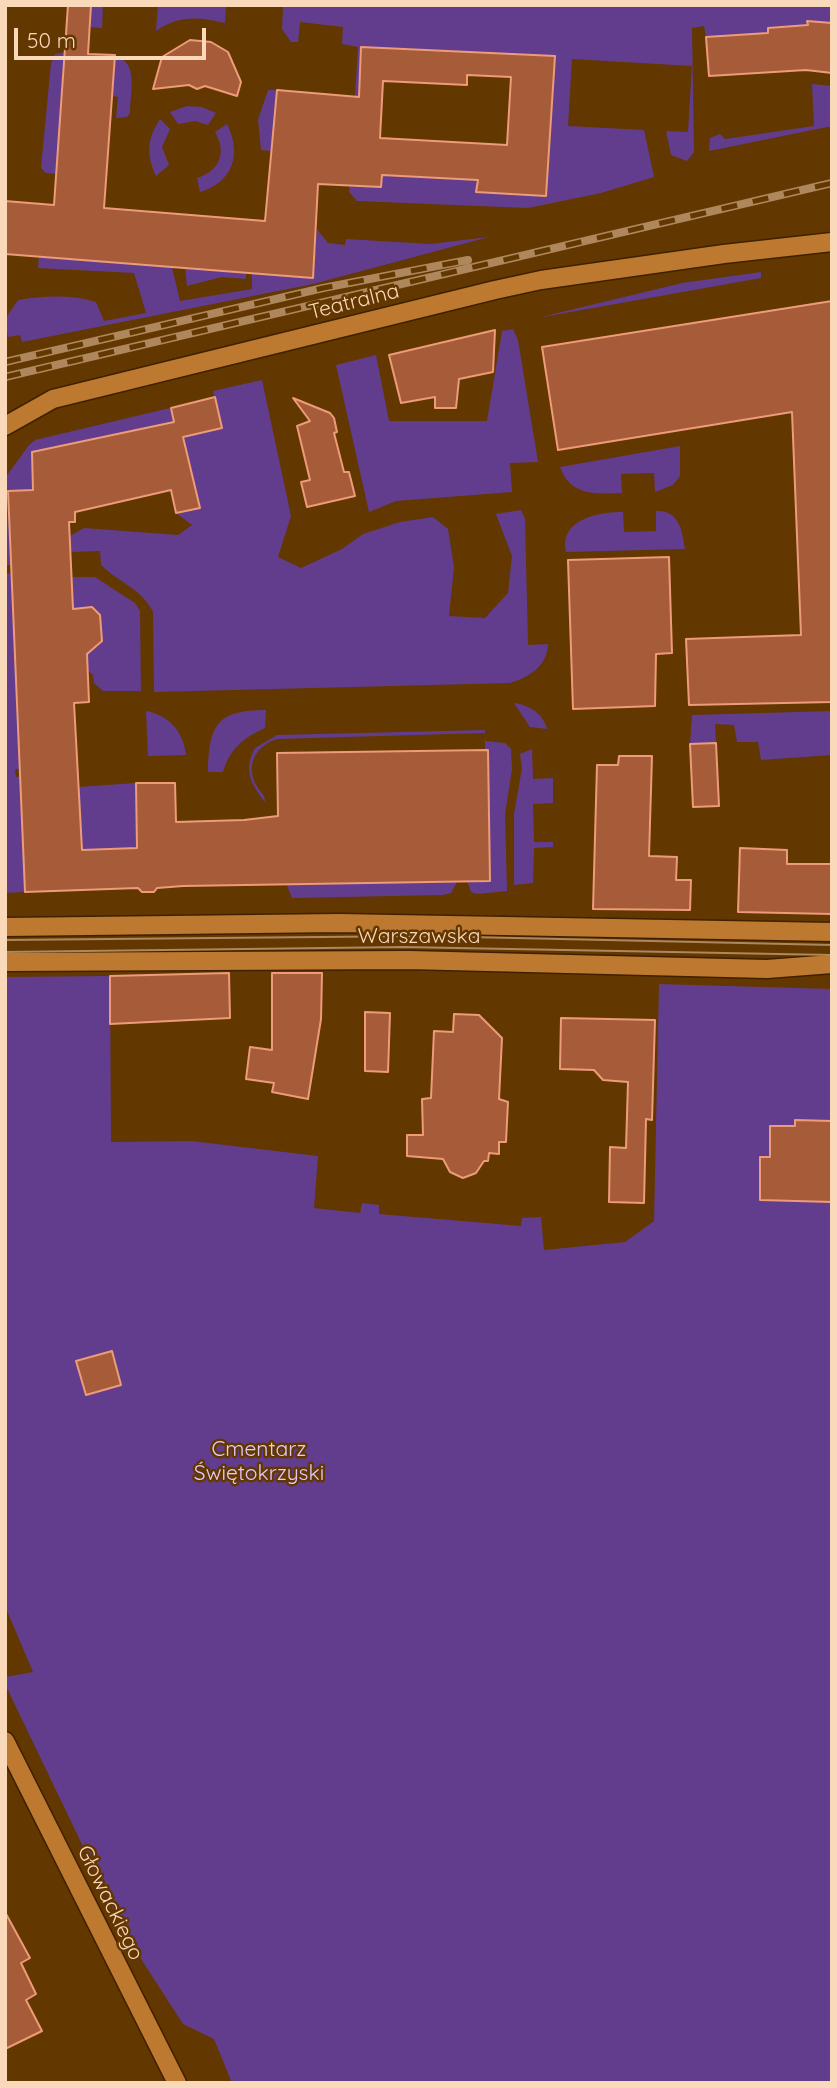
<!DOCTYPE html>
<html>
<head>
<meta charset="utf-8">
<style>
	body { margin:0 }
	#map { position:relative; width:837px; height:2088px; overflow:hidden; background:#633700; font-family:Quicksand,sans-serif }
	canvas { display:block }
	.frame { position:absolute; inset:0; border:7px solid #fad8ba; pointer-events:none }
	.scale { position:absolute; left:14px; top:28px; width:192px; height:32px; box-sizing:border-box; border:4px solid #fad8ba; border-top:0; padding-left:9px; font-size:21px; line-height:24px; white-space:nowrap; color:#fad8ba; -webkit-text-stroke:5px #633700; paint-order:stroke }
</style>
</head>
<body>
<div id="map">
<canvas width="837" height="2088"></canvas>
<div class="frame"></div>
<div class="scale">50 m</div>
</div>
<script>
const context = document.querySelector('canvas').getContext('2d');
context.lineJoin = 'round';
function paint(path, color) { context.fillStyle = color; context.fill(path, 'evenodd'); }
function trace(path, color, width, dash) { context.strokeStyle = color; context.lineWidth = width; context.lineCap = dash ? 'butt' : 'round'; context.setLineDash(dash || []); context.stroke(path); }
function drawText(font, color, halo, rows, align = 'center') {
  context.font = font + ' Quicksand,sans-serif'; context.lineWidth = 5; context.setLineDash([]); context.textBaseline = 'middle'; context.strokeStyle = halo; context.fillStyle = color; for (const [text, x, y, turn = 0] of rows) {
    context.save(); context.translate(x, y); context.rotate((+turn || 0) * Math.PI / 180); context.textAlign = isNaN(turn) ? turn : align; if (halo) context.strokeText(text, 0, 0); context.fillText(text, 0, 0); context.restore();
  }
}
const green = new Path2D(`
	M91 5H103L102 28 90 27Z
	M158 5H832V23L808 21V25L768 28V33L706 37 704 26 692 28 694 152 687 161 671 155 666 131 688 132 692 66 572 59 568 126 644 130 654 177 601 193 528 208 357 201 349 192 358 47 342 44 343 27 300 22 298 42H291L282 29 283 7 226 6 225 23C198 17 180 15 156 31ZM362 47 554 57 546 196 477 192 478 180 382 175 381 187 355 185Z
	M65 52 60 174 46 173 41 168 51 63 55 54Z
	M115 56C139 61 130 93 130 113L127 117 116 118 118 97 112 96Z
	M812 84 832 86V126L709 151 710 138 720 134 725 139 814 126Z
	M268 90H277L271 151 261 150 258 120Z
	M187 106 202 107 216 113 208 125 195 121 178 124 170 112Z
	M160 119 170 129 162 147 169 165 156 176C146 154 147 139 160 119Z
	M227 124C242 154 233 182 200 192L197 178C220 171 227 152 215 132Z
	M317 229 328 243 345 245 346 239 430 244 489 237 313 284 22 342 20 335 8 337 5 319 18 300C43 296 71 294 96 302L104 321 146 313 134 273 38 268 39 257 172 267 180 301 252 289V273L313 278Z
	M185 268 246 272V279L222 277 187 286Z
	M761 272V278L537 318 682 283Z
	M513 329 518 340 538 462 510 463 512 492 396 501 369 512 336 365 376 355 389 421H487L502 331Z
	M262 380 291 516 278 557 301 568 342 549 363 534 400 522 433 517 448 529 454 567 449 616 485 618 508 593 512 556 496 514 521 510 525 519 528 645 548 644C547 667 529 677 510 683L154 692 153 612C142 589 118 582 101 565L100 551 71 552 70 536 84 528 178 535 192 525 176 513 200 508 185 444 162 437 159 425 32 452 33 490 8 491 12 565H5V478L29 445 35 440 170 408 178 438 221 428 213 391Z
	M680 446V476L673 485 655 492 654 473 621 474 622 493C596 494 570 496 560 467Z
	M656 511C679 510 682 530 685 549L566 552C559 519 599 512 623 512L624 532 656 531Z
	M12 573 21 769H15L16 777 21 776 25 892 5 893V574Z
	M72 577H95L135 603 140 611 141 691H103L94 683 93 675 85 668 84 644 101 641 100 615 95 612 94 607 80 608V613L73 612Z
	M514 703C529 705 543 713 547 729L530 727Z
	M266 710 265 728C243 738 230 749 223 772H208C209 726 216 710 266 710Z
	M146 711C170 716 183 731 186 755L148 756Z
	M832 711V755L761 760 758 742H737L734 725 715 724 716 743 690 744 692 715Z
	M485 730V733L277 739C255 746 244 767 258 788 262 794 265 795 265 802 251 784 243 770 255 748L277 735Z
	M485 741 505 743 511 749 512 769 505 814 507 891 477 894 471 892 467 881H490L488 751 485 750Z
	M532 749 533 779 553 778V803L533 804 534 842H553V847L534 848 533 883 514 885V814L522 768 520 754Z
	M136 783 137 848 82 850 78 787Z
	M457 882 451 893 443 895 292 898 286 883Z
	M110 976 111 1142 191 1141 318 1156 314 1208 360 1213 362 1203 379 1205V1214L521 1226 522 1218 541 1217 544 1250 625 1242 654 1221 659 984 832 989V2083H232L214 2039 183 2024 125 1934 5 1684V1677L33 1672 5 1606V977Z`);
const building = new Path2D(`
	M68 5H91L88 54 115 55 104 208 265 221 277 90 359 97 361 47 555 56 546 196 476 192 478 180 382 175 381 187 318 184 313 278 5 254V201L54 205ZM467 75 511 77 507 145 380 138 383 81 467 85Z
	M807 21 832 23V73L806 70 709 76 706 37 768 33V28L808 25Z
	M190 40 211 42 228 52 241 82 237 96 205 86 197 89 189 85 153 89 162 57Z
	M832 301V702L689 705 686 639 801 635 792 412 558 450 542 347Z
	M495 330 493 372 459 379 456 408H435V397L401 403 389 355Z
	M215 397 222 428 183 437 200 508 176 513 171 490 75 512V522H69L73 609 92 607 100 615 102 641 87 654 89 702 74 703 82 850 137 848 136 783H175L176 822 244 820 278 816 277 753 488 750 490 881 183 886 157 888 154 892H142L138 888 25 892 8 491 33 490 32 452 174 422 171 408Z
	M293 398 330 413 334 418 337 432 334 433 344 472H349L355 496 307 507 301 482 310 480 297 426 310 421Z
	M669 557 672 653 656 654 655 706 573 709 568 560Z
	M716 743 719 806 693 807 690 744Z
	M619 756H652L649 856 677 857 676 880H691L690 910 593 909 597 765H618Z
	M740 848 787 850V864H832V914L738 912Z
	M229 973 230 1018 110 1024V976Z
	M272 973H322L321 1019 308 1099 272 1092 274 1083 246 1079 250 1047 272 1050Z
	M365 1012 390 1013 388 1072 365 1071Z
	M454 1014 479 1015 502 1038 499 1099 508 1102 506 1142H499V1154L489 1153 488 1161H484L476 1173 463 1178 450 1172 443 1159 407 1156V1135H423L422 1099 431 1098 434 1031 453 1032Z
	M561 1018 655 1020 652 1120 646 1119 644 1203 609 1202 610 1147 626 1148 628 1082 603 1080 594 1070 560 1069Z
	M795 1120 832 1121V1202L760 1200V1157H770V1126H795Z
	M112 1351 121 1385 86 1395 76 1361Z
	M5 1912 30 1958 21 1963 36 1994 26 2000 42 2031 5 2049Z`);
const secondary = new Path2D(`
	M5 426 53 399 495 290 541 280 724 254 832 242
	M5 927 339 923 832 932
	M5 962 409 960 767 969 832 964
	M5 1741 177 2083`);
const tram = new Path2D(`
	M5 940 424 936 832 945
	M5 952 404 947 832 955`);
const rail = new Path2D(`
	M5 362 323 288 468 260
	M5 377 832 183`);
const streetNames = [
	["Teatralna",354,302,-14],
	["Warszawska",419,937],
	["Głowackiego",110,1903,64]
];
const parkNames = [
	["Cmentarz",259,1450],
	["Świętokrzyski",259,1474]
];
paint(green, '#633d8d');
paint(building, '#a65b39');
trace(building, '#ed9b78', 2);
trace(secondary, '#3f2100', 21);
trace(secondary, '#bd792f', 18);
trace(tram, '#ae875c', 2);
trace(rail, '#ae875c', 8);
trace(rail, '#633700', 5, [16]);
drawText('21px', '#fad8ba', '#633700', streetNames);
drawText('21px', '#e0cbfd', '#633700', parkNames);
</script>
</body>
</html>
